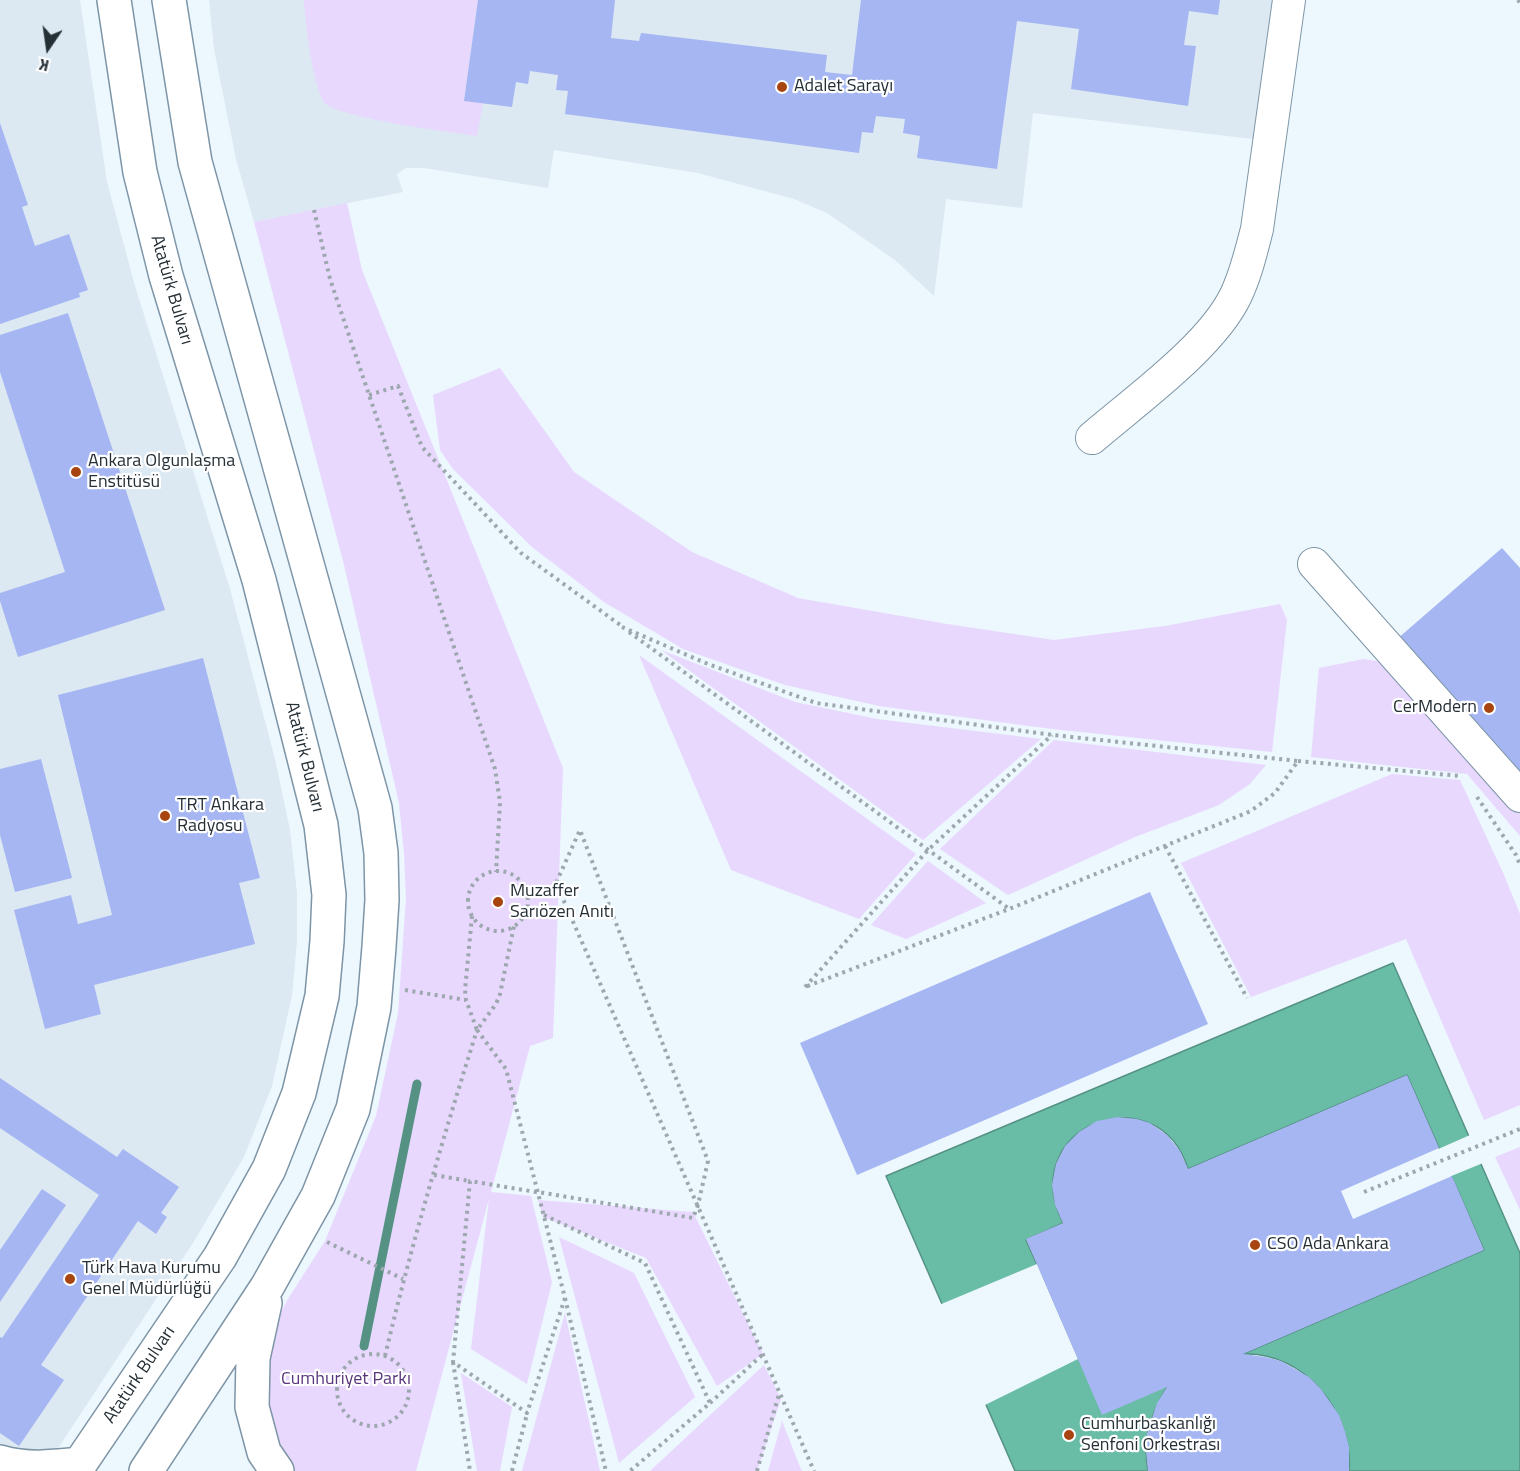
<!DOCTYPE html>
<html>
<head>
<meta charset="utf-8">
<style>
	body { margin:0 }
	#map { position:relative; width:1520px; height:1471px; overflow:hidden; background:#edf7fe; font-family:"Titillium Web",sans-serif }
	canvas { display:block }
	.north { position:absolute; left:18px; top:18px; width:60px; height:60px; -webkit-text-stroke:4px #fff; paint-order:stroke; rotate:193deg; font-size:16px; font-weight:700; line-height:24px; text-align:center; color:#252f36 }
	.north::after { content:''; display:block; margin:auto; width:21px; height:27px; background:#252f36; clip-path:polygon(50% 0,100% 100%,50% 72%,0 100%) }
</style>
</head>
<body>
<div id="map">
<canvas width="1520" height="1471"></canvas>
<div class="north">K</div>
</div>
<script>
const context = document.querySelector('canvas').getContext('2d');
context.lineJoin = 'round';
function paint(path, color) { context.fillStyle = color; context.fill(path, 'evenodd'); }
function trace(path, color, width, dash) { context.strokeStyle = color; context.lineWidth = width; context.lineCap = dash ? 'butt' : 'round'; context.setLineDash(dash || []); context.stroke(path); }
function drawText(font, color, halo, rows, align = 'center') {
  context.font = font + ' "Titillium Web",sans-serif'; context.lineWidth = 4.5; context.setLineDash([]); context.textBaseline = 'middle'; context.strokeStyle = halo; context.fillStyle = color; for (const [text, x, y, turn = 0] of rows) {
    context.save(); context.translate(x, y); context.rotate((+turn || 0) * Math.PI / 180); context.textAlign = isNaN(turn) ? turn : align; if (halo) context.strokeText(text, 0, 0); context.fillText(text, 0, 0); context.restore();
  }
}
const built = new Path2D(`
	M0 0H80L107 182 135 286 230 589 275 759 290 830 297 893V941L292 995 272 1086 244 1157 193 1243 45 1468 0 1462Z
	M209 0H1289L1269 141 1033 113 1022 208 946 199 934 296 895 260 827 213 794 199 698 173 554 150 548 188 424 168H406L397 174 403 192 254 222 236 159 214 49Z`);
const green = new Path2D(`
	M304 0H478L464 100 483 103 477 136C450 132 339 118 325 103 313 90 305 19 304 0Z
	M347 203 362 270 563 768 553 1038 530 1046 491 1192 531 1196 552 1282 527 1384 471 1349 489 1199 416 1471H277L253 1363 288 1299 325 1241 376 1116 398 1013 406 899 404 853 399 803 344 565 254 222Z
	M500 368 574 472 692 552 798 598 947 624 1054 640 1165 626 1280 604 1287 620 1272 752 1052 729 879 706 785 685 683 649 604 602 532 547 453 469 440 450 433 395Z
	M661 650 795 702 877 719 1041 739 923 840Z
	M639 655 916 854 859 919 731 870Z
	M1364 659 1383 662 1520 809V836L1467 774 1311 757 1319 668Z
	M1054 740 1266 765 1250 784 1219 805 1135 837 1008 895 940 849Z
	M1392 774 1460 780 1504 875 1520 914V1105L1484 1120 1406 939 1251 997 1181 863Z
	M928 861 986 903 906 939 871 925Z
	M1520 1147V1210L1495 1157Z
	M538 1200 693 1212 763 1354 717 1386 646 1258 543 1217Z
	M559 1237 634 1273 695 1397 619 1463Z
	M565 1313 600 1471H522Z
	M764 1365 781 1399 757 1471H650Z
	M461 1373 512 1407 500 1471H477Z
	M782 1421 800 1467 802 1471H768Z`);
const water = new Path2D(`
	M1393 963 1520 1253V1471H1349C1354 1413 1304 1351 1243 1354L1484 1250 1407 1075 1188 1169C1158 1072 1014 1126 1063 1223L1026 1240 1085 1373 1167 1387C1151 1413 1142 1440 1148 1471H1015L886 1176Z`);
const pier = new Path2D(`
	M1470 1135 1483 1163 1449 1177 1436 1150Z
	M1037 1264 1078 1359 983 1406 939 1305Z`);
const stream = new Path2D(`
	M364 1346 417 1084`);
const building = new Path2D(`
	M478 0H615L611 38 639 41 641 33 827 55 825 72 852 75 861 0H1220L1218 15 1189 11 1184 45 1196 46 1188 106 1071 89 1079 29 1017 21 997 169 917 158 920 136 903 133 905 119 876 116 873 133 862 132 859 153 565 114 568 91 556 90 558 75 530 71 528 84 516 82 512 107 464 101Z
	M0 123 28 205 22 207 35 246 69 234 88 290 79 293 80 297 0 324Z
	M68 313 165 610 18 657 0 601V593L65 572 0 372V335Z
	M1502 548 1520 568V776L1396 640Z
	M203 658 260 878 239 883 255 944 94 985 101 1014 45 1029 14 910 71 895 78 924 112 915 58 695Z
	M41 759 72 878 15 892 0 835V769Z
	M1150 892 1208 1024 857 1175 800 1043Z
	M1407 1075 1439 1148 1341 1191 1353 1219 1452 1176 1484 1250 1243 1354 1265 1357 1281 1361 1309 1377 1321 1389 1339 1415 1345 1431 1349 1447V1471H1148L1146 1451 1147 1434 1157 1403 1167 1387 1102 1415 1026 1239 1063 1223 1055 1205 1052 1185 1056 1164 1065 1146 1079 1132 1097 1121 1117 1117 1137 1119 1150 1123 1167 1135 1180 1151 1188 1169Z
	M0 1078 117 1157 123 1149 179 1187 161 1213 167 1217 156 1234 138 1221 41 1365 64 1380 19 1446 0 1433V1337L2 1338 99 1195 0 1128Z
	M42 1189 66 1205 0 1302V1250Z`);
const path = new Path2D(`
	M1518 0 1520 3
	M314 210 330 279 495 769 500 802 496 872
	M369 395 398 386 422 447 521 553 623 627
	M622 627 708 664 816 703 1053 735 1298 761 1275 793 1251 811 1009 909 805 987
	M629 632 1008 908
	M1298 761 1460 776
	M1477 797 1516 855 1520 865
	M1165 846 1247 998
	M468 901a30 30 0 1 1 60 0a30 30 0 1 1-60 0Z
	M472 916 465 990 466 1000 477 1030 496 1004 500 994 514 926
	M805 987 928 850 1052 735
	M405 990 466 1000
	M477 1030 506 1069 565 1298 527 1413 453 1362 470 1181 536 1192H538L693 1218 698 1205 708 1161 580 830 556 883 814 1471
	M434 1175 470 1181
	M1364 1192 1520 1129
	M544 1215 645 1263 710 1403 630 1471
	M327 1242 403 1279
	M565 1298 606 1471
	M337 1390a36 36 0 1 1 72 0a36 36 0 1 1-72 0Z
	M385 1356C411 1246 443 1138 477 1030
	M453 1362 470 1471
	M710 1403 763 1354
	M512 1471 527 1414
	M757 1471 779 1394`);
const minor = new Path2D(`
	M1092 438C1135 401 1212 346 1236 295 1246 274 1251 252 1257 229L1289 0
	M1314 564 1520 796`);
const major = new Path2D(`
	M265 1303 253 1358 252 1407 264 1452 277 1471
	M0 1462C27 1470 52 1467 80 1464
	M75 1471 220 1257 269 1169 299 1093 322 996 327 941 329 895 321 825 259 580 166 276 140 172 114 0
	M146 1471 267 1287 318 1196 353 1109 374 1007 379 947 382 900 381 853 375 808 195 162 169 0`);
const markers = [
	[782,87,6,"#a8440f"],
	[76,472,6,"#a8440f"],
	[1489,708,6,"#a8440f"],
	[165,816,6,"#a8440f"],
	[498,902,6,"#a8440f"],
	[1255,1245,6,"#a8440f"],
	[70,1279,6,"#a8440f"],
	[1069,1435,6,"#a8440f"]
];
const poiNames = [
	["Adalet Sarayı",794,87],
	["Ankara Olgunlaşma",88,462],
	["Enstitüsü",88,483],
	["CerModern",1477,708,"right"],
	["TRT Ankara",177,806],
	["Radyosu",177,827],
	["Muzaffer",510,892],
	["Sarıözen Anıtı",510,913],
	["CSO Ada Ankara",1267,1245],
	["Türk Hava Kurumu",82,1269],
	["Genel Müdürlüğü",82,1290],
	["Cumhurbaşkanlığı",1081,1425],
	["Senfoni Orkestrası",1081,1446]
];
const streetNames = [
	["Atatürk Bulvarı",171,290,74],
	["Atatürk Bulvarı",304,757,76],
	["Atatürk Bulvarı",140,1375,-56]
];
const parkNames = [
	["Cumhuriyet Parkı",346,1380]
];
paint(built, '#dce8f2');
paint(green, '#e8d8fe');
paint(water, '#69bda6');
trace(water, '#559284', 1.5);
paint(pier, '#edf7fe');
trace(stream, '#559284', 9);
paint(building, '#a5b6f2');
trace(minor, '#7d95a6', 34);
trace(major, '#7d95a6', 36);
trace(path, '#9da7ae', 4, [3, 4.5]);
trace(minor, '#fff', 32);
trace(major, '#fff', 33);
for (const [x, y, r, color] of markers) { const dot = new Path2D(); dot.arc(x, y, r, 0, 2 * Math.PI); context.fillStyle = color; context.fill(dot); trace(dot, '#fff', 2); }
drawText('18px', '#252f36', '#fff', poiNames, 'left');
drawText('18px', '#252f36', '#fff', streetNames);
drawText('18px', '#59357c', '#fff', parkNames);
</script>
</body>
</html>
